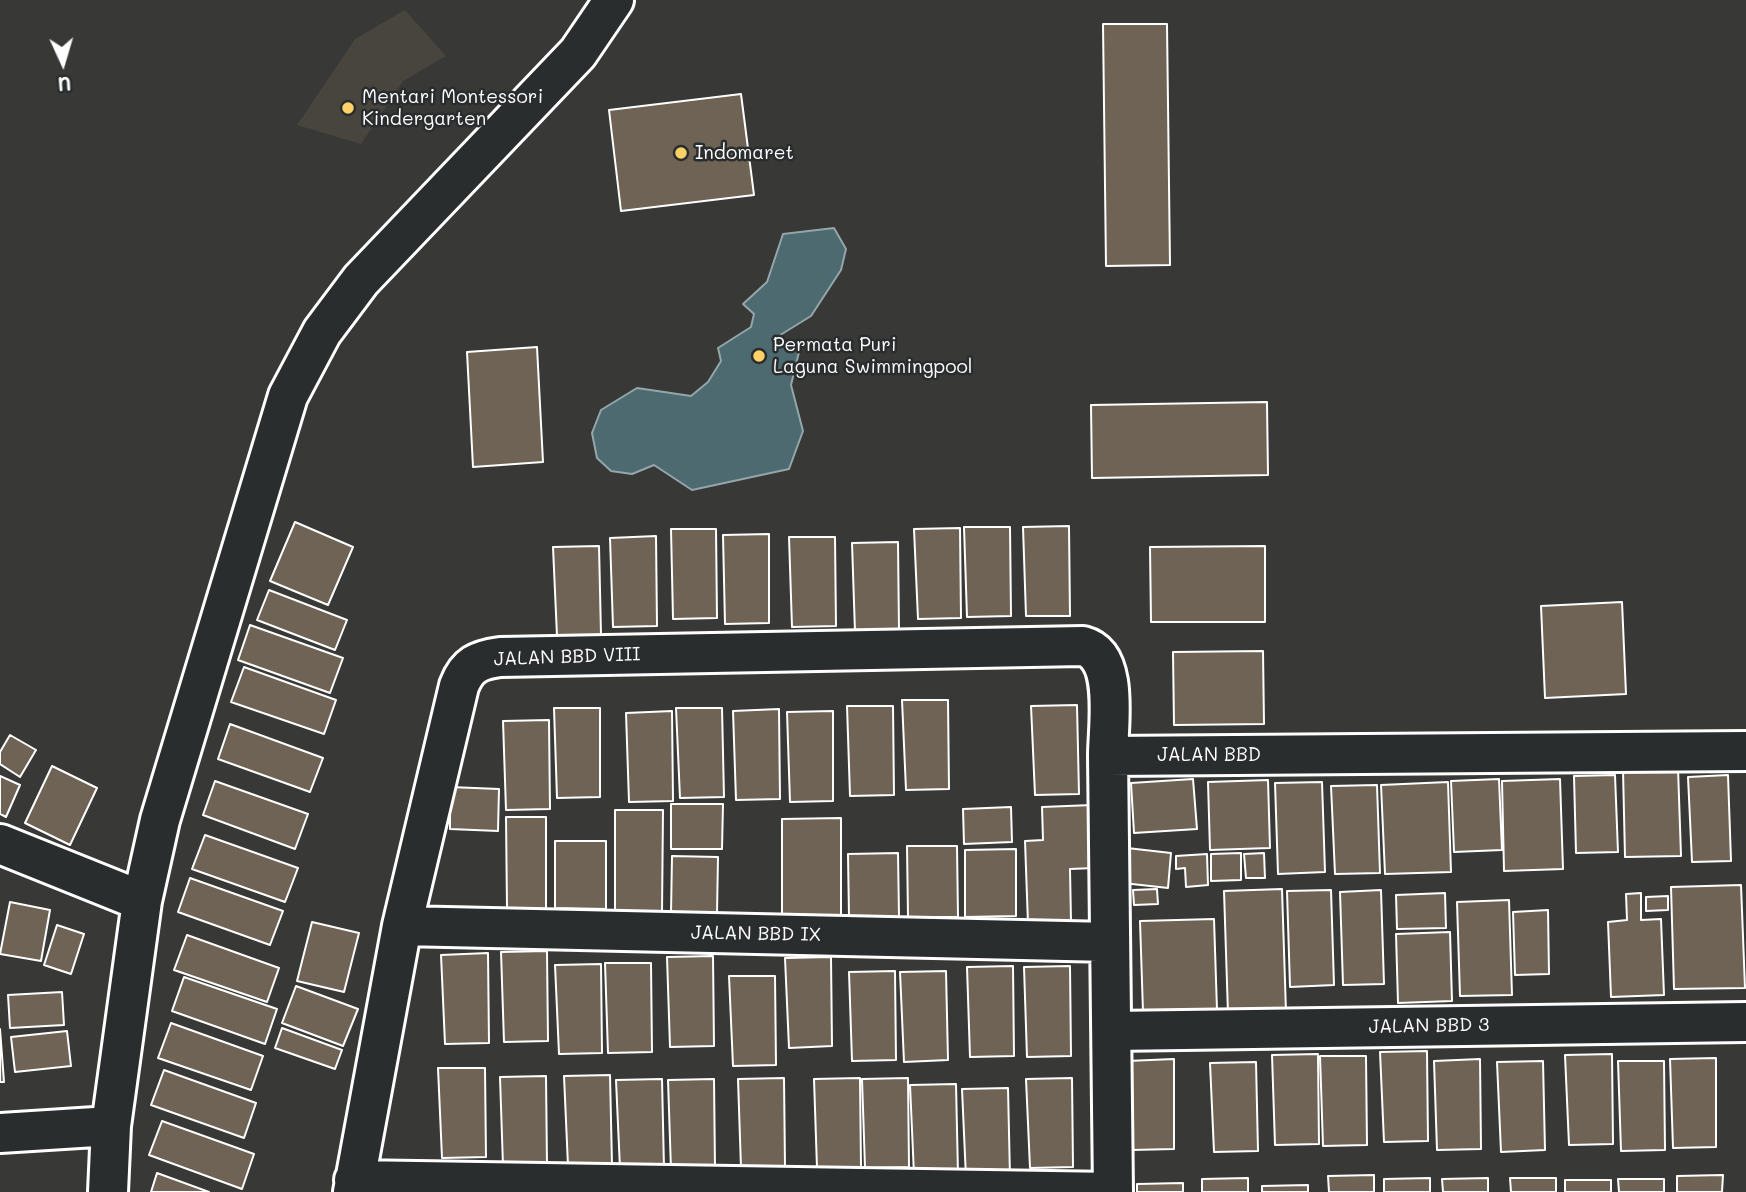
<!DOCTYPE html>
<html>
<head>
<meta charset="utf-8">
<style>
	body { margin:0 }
	#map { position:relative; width:1746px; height:1192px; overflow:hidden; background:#383836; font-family:Mali,sans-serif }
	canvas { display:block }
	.north { position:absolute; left:28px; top:28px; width:70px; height:70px; -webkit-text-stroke:5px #2a2d2e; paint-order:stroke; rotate:176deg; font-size:19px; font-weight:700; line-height:28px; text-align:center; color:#fff }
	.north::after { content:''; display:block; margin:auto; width:24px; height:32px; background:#fff; clip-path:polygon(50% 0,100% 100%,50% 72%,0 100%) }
</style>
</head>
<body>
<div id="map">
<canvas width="1746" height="1192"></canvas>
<div class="north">U</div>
</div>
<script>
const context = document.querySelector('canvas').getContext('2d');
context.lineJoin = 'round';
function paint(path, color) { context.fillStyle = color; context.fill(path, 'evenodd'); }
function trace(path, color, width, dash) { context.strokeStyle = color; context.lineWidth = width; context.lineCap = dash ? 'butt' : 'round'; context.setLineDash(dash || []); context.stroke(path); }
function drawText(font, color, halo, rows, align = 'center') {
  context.font = font + ' Mali,sans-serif'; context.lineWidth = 5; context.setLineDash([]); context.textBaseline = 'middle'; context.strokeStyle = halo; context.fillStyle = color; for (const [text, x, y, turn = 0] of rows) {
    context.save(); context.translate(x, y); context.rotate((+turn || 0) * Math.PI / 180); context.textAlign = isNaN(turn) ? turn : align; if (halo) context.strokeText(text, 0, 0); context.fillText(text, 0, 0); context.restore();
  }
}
const built = new Path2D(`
	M405 10 446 56 403 81 361 144 297 125 355 39Z`);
const water = new Path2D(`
	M834 228 846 249 841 270 811 316 777 337 799 352 791 385 803 431 789 469 692 490 654 465 632 474 611 471 597 458 592 433 601 410 637 388 691 396 708 382 721 361 718 348 751 327 754 314 743 304 767 282 783 234Z`);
const building = new Path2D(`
	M1103 24H1167L1170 265 1106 266Z
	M741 94 754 195 621 211 609 110Z
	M537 347 543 462 473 467 467 352Z
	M1267 402 1268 475 1092 478 1091 405Z
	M295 522 353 547 328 605 270 581Z
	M1069 526 1070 616H1026L1023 527Z
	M964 527H1010L1011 616 967 617Z
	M960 528 961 618 918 619 914 529Z
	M671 529H716L717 618 673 619Z
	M769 534V623L725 624 723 535Z
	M656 536 657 626 613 627 610 538Z
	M789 537H835L836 626 792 627Z
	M898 542 899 631 855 632 852 543Z
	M599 546 601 635 557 636 553 547Z
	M1265 546V622H1151L1150 547Z
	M269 590 347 620 335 650 257 620Z
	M1622 602 1626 694 1545 698 1541 606Z
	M250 625 343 658 330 693 238 660Z
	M1263 651 1264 724 1174 725 1173 652Z
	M244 667 336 700 324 734 231 702Z
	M902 700H948L949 789 906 790Z
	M1077 705 1079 794 1035 795 1031 706Z
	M847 706H893L894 795 850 796Z
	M554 708H600V797L557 798Z
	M676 708H722L724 797 680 798Z
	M779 709 780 799 736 800 733 711Z
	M672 711 673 801 629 802 626 713Z
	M833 711V801L790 802 787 712Z
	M549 720 550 809 506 810 503 721Z
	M230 724 323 758 310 792 218 759Z
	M10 735 36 750 20 777 0 764V752Z
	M52 766 97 788 70 845 25 823Z
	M1678 768 1681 856 1625 857 1623 770Z
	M1615 775 1618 852 1576 853 1574 776Z
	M1728 775 1731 861 1692 862 1688 777Z
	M0 776 20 785 6 817 0 814Z
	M1193 779 1197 829 1134 833 1131 783Z
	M1499 779 1502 850 1454 852 1451 781Z
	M1560 779 1563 869 1504 871 1502 781Z
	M1268 780 1270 848 1210 850 1208 782Z
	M215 781 308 814 295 849 203 815Z
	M1322 782 1325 872 1278 874 1275 783Z
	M1448 782 1451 872 1385 874 1381 785Z
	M1377 785 1380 873 1335 874 1331 786Z
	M450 787 499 789 498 831 450 829Z
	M671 804H723L722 849H671Z
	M1092 805 1094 868 1070 869 1071 922 1028 924 1025 841 1043 840 1042 807Z
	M1011 807 1012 842 964 844 963 809Z
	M615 810H663L662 913H615Z
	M506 817H546V909H507Z
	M841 818V918H782V819Z
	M205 835 298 868 285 902 192 869Z
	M555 841H606V909L555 908Z
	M907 846H957L958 917H908Z
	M1127 848 1171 853 1168 888 1123 883Z
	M1016 849V916L965 917V850Z
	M898 853 899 917H849L848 854Z
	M1241 853V880L1211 881V854Z
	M1264 853 1265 878H1246L1244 854Z
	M1207 854 1208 885 1186 887 1185 868 1176 869V856Z
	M672 856 718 857 717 914 671 913Z
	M190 878 283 911 270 945 178 912Z
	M1741 885 1745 988 1674 989 1671 887Z
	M1157 889 1158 904 1134 905 1133 890Z
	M1282 889 1286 1012 1228 1014 1224 891Z
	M1331 890 1334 985 1290 987 1287 891Z
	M1381 890 1384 984 1343 985 1340 892Z
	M1445 893 1446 928 1397 929 1396 895Z
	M1641 893V920L1661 919 1664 995 1611 997 1608 922 1627 920 1626 894Z
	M1668 896V910L1646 911V897Z
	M1509 900 1512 995 1460 996 1457 902Z
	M10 902 50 910 41 961 0 954Z
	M1548 910 1549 974 1515 975 1513 912Z
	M1214 919 1217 1010 1143 1012 1140 921Z
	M312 922 359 933 344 992 297 981Z
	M57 925 84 934 71 974 44 965Z
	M1450 932 1452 1001 1398 1003 1396 934Z
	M187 935 279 968 267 1002 174 970Z
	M547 951 548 1041 504 1042 501 952Z
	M488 953 489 1043 445 1044 441 955Z
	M713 956 714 1046 670 1047 667 957Z
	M831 957 832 1046 789 1048 785 958Z
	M605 963H651L652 1052 608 1053Z
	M601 964 602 1053 559 1054 555 965Z
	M1013 966 1014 1056 970 1057 967 967Z
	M1070 966 1071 1056 1027 1057 1024 967Z
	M895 971 896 1060 852 1061 849 972Z
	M946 971 948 1060 904 1062 900 972Z
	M729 976H775L776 1065 733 1066Z
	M184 977 277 1009 265 1044 172 1011Z
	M296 986 358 1009 343 1046 282 1023Z
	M62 992 64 1025 10 1028 8 995Z
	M171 1023 263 1056 251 1090 158 1058Z
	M282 1028 342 1050 335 1069 275 1048Z
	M0 1029 4 1082H0Z
	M67 1031 71 1066 15 1072 11 1037Z
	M1427 1051 1428 1141 1384 1142 1380 1052Z
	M1318 1054 1319 1144 1275 1145 1272 1055Z
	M1612 1054 1613 1144 1569 1145 1565 1055Z
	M1320 1056H1366L1367 1145 1323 1146Z
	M1716 1058V1147L1673 1148 1670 1059Z
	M1174 1059V1149L1131 1150 1127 1061Z
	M1480 1059 1481 1149 1437 1150 1434 1061Z
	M1543 1061 1545 1150 1501 1152 1497 1062Z
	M1618 1061H1664L1665 1150 1621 1151Z
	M1256 1062 1258 1151 1214 1152 1210 1063Z
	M438 1068H485L486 1157 442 1158Z
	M164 1070 256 1103 244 1138 151 1105Z
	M610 1075 612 1165 568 1166 564 1076Z
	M546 1076 547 1165 503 1166 500 1077Z
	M784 1078 785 1167 741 1168 738 1079Z
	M860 1078 861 1167 817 1168 814 1079Z
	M908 1078 909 1167 865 1168 862 1079Z
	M1072 1078 1073 1167 1030 1168 1026 1079Z
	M662 1079 664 1168 620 1169 616 1080Z
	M714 1079 715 1169 671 1170 668 1080Z
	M956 1084 958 1174 914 1175 910 1085Z
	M1008 1088 1010 1177 966 1178 962 1089Z
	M162 1121 254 1154 242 1189 149 1155Z
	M157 1173 209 1192H151Z
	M1374 1175V1192H1329L1328 1176Z
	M1723 1175 1722 1192H1677V1176Z
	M1248 1178V1192H1202V1179Z
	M1430 1178V1192H1384V1179Z
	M1488 1178V1192H1443L1442 1179Z
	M1510 1178H1556V1192H1511Z
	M1618 1179H1664V1192H1619Z
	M1565 1180H1611V1192H1565Z
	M1183 1183V1192H1137V1184Z
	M1308 1185V1192H1262V1186Z`);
const minor = new Path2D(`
	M0 844 142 901
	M402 926 1110 942
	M1112 1031 1746 1022
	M0 1133 111 1126
	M354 1180 1113 1192
	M108 1192 111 1126 142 901 160 820 288 396 322 332 361 280 578 53 614 0
	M353 1192 402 926 459 686C467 665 478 660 500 657L1083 646C1120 656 1108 725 1108 756
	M1113 1192 1108 756 1746 751`);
const markers = [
	[348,108,7,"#ffd166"],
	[681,153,7,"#ffd166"],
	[759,356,7,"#ffd166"]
];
const poiNames = [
	["Mentari Montessori",362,97],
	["Kindergarten",362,119],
	["Indomaret",695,153],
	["Permata Puri",773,345],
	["Laguna Swimmingpool",773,367]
];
const streetNames = [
	["JALAN BBD VIII",567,657,-2],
	["JALAN BBD",1209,755],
	["JALAN BBD IX",756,934,1],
	["JALAN BBD 3",1429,1026,-1]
];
paint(built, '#48453f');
paint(water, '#4c6a6f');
trace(water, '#94a6a9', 2);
paint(building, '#6e6354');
trace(building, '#fff', 2);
trace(minor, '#fff', 44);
trace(minor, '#2a2d2e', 38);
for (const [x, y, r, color] of markers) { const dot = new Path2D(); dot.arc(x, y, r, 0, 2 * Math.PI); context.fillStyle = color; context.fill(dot); trace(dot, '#2a2d2e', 2.5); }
drawText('19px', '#fff', '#2a2d2e', poiNames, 'left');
drawText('19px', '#fff', '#2a2d2e', streetNames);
</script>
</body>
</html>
